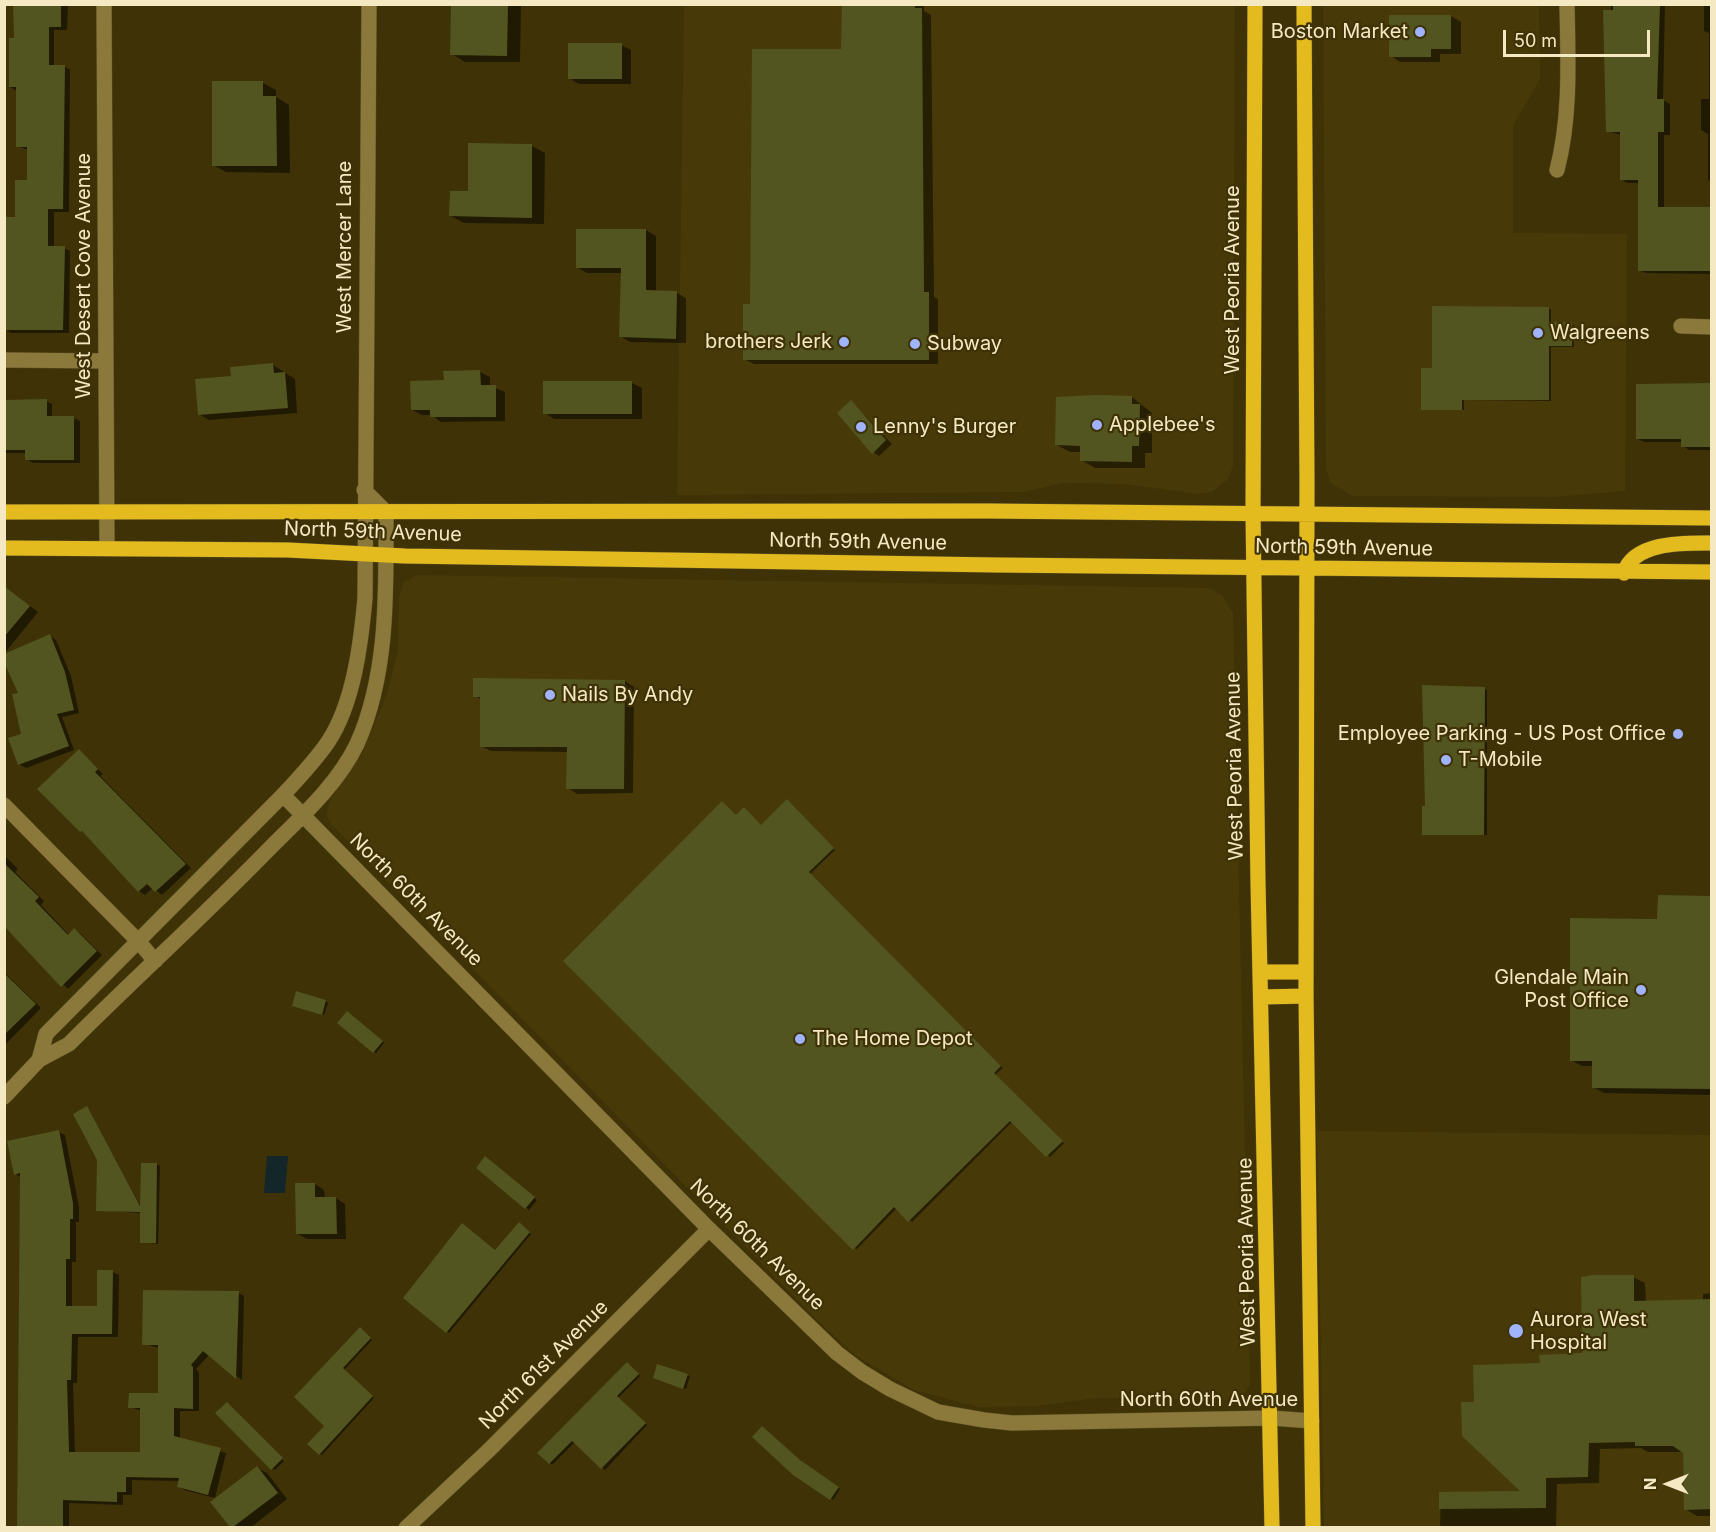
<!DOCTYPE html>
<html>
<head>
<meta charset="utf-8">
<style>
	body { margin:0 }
	#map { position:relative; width:1716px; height:1532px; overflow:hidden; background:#3e3206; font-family:Inter,sans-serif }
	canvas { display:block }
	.frame { position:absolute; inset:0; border:6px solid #f5e9c3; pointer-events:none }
	.north { position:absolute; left:1638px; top:1454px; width:60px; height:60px; -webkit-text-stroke:4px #3e3206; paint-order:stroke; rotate:270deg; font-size:16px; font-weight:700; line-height:24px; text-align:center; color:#f5e9c3 }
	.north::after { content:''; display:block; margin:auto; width:21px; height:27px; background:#f5e9c3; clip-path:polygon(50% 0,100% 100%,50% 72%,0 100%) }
	.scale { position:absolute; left:1503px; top:30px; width:147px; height:27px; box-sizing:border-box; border:3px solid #f5e9c3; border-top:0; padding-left:8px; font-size:18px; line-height:21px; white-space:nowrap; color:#f5e9c3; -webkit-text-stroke:4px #3e3206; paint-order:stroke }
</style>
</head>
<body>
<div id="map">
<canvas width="1716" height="1532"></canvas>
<div class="frame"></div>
<div class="north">N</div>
<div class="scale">50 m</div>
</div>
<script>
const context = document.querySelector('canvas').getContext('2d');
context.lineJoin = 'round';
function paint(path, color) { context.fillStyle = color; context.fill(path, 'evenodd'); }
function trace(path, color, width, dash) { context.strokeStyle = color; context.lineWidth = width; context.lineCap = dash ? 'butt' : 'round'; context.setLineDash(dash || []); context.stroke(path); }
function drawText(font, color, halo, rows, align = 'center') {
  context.font = font + ' Inter,sans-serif'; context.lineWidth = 4.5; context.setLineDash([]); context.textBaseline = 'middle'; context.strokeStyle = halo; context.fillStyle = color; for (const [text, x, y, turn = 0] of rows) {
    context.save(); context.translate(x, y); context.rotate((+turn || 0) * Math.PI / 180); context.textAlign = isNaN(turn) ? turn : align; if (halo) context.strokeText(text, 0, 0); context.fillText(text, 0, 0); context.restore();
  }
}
const built = new Path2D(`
	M684 5H1235L1233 466 1228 479 1212 492 1199 494 1122 484 1063 483 1023 492 677 495Z
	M1323 5H1539L1540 79 1513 126V233L1627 234 1625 491 1554 497 1352 496 1331 483 1326 469Z
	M417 575 1208 588 1222 595 1233 613 1250 1385 1242 1396 1230 1400 1096 1398 1036 1406 979 1407 914 1390 855 1355 815 1318 332 825 326 815 331 798 362 754 387 694 398 649 399 596 404 582Z
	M1317 1131 1711 1135V1527H1324Z`);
const water = new Path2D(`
	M267 1156H288L285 1193H264Z`);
const shadow = new Path2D(`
	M15 4H68L67 30H54V66H64L70 70 69 212H54V248H64L70 251 69 333H11L5 329 16 219 28 182V150L17 146V91L10 87 15 40Z
	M453 4H521L520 62H465L452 54Z
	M843 4H924V11L931 15 934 297 938 299V364H754L744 359 752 306 843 50Z
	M1611 4H1665L1663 100 1670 104V135H1664V208H1712V274L1646 273 1639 270V183H1627L1621 179V135L1607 131Z
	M1704 4H1712V182L1708 180V134L1701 130V99H1709V33L1704 31Z
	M1451 16 1461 22V54H1440V62H1400L1391 56Z
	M621 45 631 50V84H579L569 78Z
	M263 83 276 90V97L289 105 290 173 226 172 213 165Z
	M470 145 532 146 545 153 544 224 464 223 451 216 469 193Z
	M646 230 656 236V292L677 293 686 298V343L630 342 620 336 622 273H587L577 267Z
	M1549 308 1551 310V324L1574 325V347H1551V401L1464 400V410L1422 409 1433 370Z
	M273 365 295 379 297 413 209 420 199 414 233 378Z
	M480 372 490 377V386L505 392V421L441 422 432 415H422L412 410 445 382Z
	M545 383H632L642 388V419H554L545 413Z
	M1712 385V450H1689L1683 446V442H1644L1638 439Z
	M1132 397 1152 413V453H1145V468H1095L1081 460V452H1070L1057 445Z
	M4 400 46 401 52 404V418H74L80 421V463H33L27 459V453H4Z
	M852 402 892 444 879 456 873 452Z
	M7 589 38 612 4 654V591Z
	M50 636 56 640 71 676 79 713 62 717 74 750 26 768 19 764 22 735 20 694Z
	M625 681 634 687 633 793 577 794 568 788V752L491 751 481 746 482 700 475 696Z
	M1484 689 1487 690V835H1426L1423 834 1426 808Z
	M79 751 103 774 100 776 191 868 162 895 153 888 145 895 139 891 88 835 81 831Z
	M790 802 835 850 810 874 1003 1068 995 1075 1064 1143 1050 1157 1013 1121 912 1222 897 1208 856 1250 737 816 761 826Z
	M4 855 18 869 15 872 44 901 41 905 69 935 75 930 81 934 102 955 68 989 4 926Z
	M1712 898V1095L1604 1093 1593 1087V1066H1582L1571 1060 1659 920Z
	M4 972 41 1008 4 1046Z
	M326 1001 328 1003 324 1015 296 1007Z
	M350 1014 384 1043 376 1053 373 1051Z
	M87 1108 141 1207 157 1164 160 1166 158 1244 141 1242V1213L98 1210 99 1160Z
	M58 1132 65 1135 79 1207V1222H76V1262H72V1307H98L113 1272 119 1275 118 1337H78L77 1383H73L75 1453H141L142 1411 130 1407 159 1395 160 1348 144 1344 238 1293 244 1296 242 1380 209 1355 196 1369 199 1372V1411H180V1439L226 1453 215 1498 184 1490 178 1486 180 1481 132 1480V1495H123V1505L69 1503V1528H18L21 1177 15 1174Z
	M488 1160 537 1200 529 1210 478 1168Z
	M315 1184 324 1190 325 1199 336 1198 345 1204 346 1239H307L298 1234Z
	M521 1225 531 1234 449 1333 447 1332 495 1251Z
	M1633 1277 1645 1283 1646 1302 1703 1301V1294L1712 1293V1516H1697L1685 1509 1683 1452H1648L1641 1448 1600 1449 1599 1483 1557 1484 1556 1528H1440L1441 1494 1524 1493 1476 1404 1541 1365 1583 1355Z
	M362 1330 372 1340 344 1370 374 1398 322 1455 320 1454 326 1426 296 1397Z
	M630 1365 640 1376 618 1398 647 1425 605 1470 575 1442 552 1465 550 1463 539 1453Z
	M687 1375 690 1376 686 1389 657 1379Z
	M230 1405 284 1461 275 1470 272 1468Z
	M803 1463 840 1489 833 1500 794 1474Z
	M257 1468 267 1473 287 1499 250 1528H232L212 1503Z`);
const building = new Path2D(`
	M13 4H61V27H49V65H65L63 209H48V246H65L63 330H4V217H15V180H27V147H16V87H9V38H14Z
	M451 4H508L507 56 450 55Z
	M842 4H915V8H922L924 292H929V360H743V304H750L752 49H841Z
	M1613 4H1660L1657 99H1664V132H1658V207H1712V271H1638V180H1620V132H1606L1603 10H1613Z
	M1389 15H1451V49H1431V57H1389Z
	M568 43H622V79H568Z
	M212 81H263V96H276L277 166H212Z
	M468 143 532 144V218L449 216 450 191H468Z
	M576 229H646V290L677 291 676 339 619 337 621 268H576Z
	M1432 306 1549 307V322H1572V346H1549V400H1462V410H1421V368H1432Z
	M273 363 274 373 285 372 288 408 198 415 195 379 231 376 230 367Z
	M480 370 481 385H496V417H430V410H411L410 381 444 380 443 371Z
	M543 381H632V414H543Z
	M1712 383V447H1681V439H1636V384Z
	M1095 395 1132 396V404H1140L1139 446H1132V462L1080 461V446L1055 445 1056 397Z
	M47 399V416H74V460H25V450H4V400Z
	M851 400 886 440 872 454 837 413Z
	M4 586 30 606 4 637Z
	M50 634 65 672 74 710 57 714 69 746 18 765 8 738 21 734 12 694 18 693 4 662V654Z
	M473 678 625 680 624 789H566L567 747H480V697H473Z
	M1422 685 1485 687 1484 835H1422V806H1425Z
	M79 749 98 769 95 772 186 864 155 892 147 884 138 892 82 831 80 832 37 789Z
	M787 799 834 848 809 872 1001 1066 994 1073 1063 1141 1046 1157 1010 1121 908 1222 894 1207 853 1250 563 961 722 801 736 815 744 807 761 825Z
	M4 863 39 897 35 901 68 935 74 928 97 951 61 987 4 926Z
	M1658 895 1712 896V1089L1592 1088V1061H1570V918L1657 919Z
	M4 973 36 1004 4 1035Z
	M296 991 326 1000 322 1015 292 1006Z
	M347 1011 383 1041 373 1053 337 1023Z
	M87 1106 140 1206 141 1163H157L156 1243H140V1212L96 1211 97 1160 73 1114Z
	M59 1130 73 1203V1219H70V1259H66V1306H97V1270H113L112 1334H72L71 1380H67L69 1452H140V1408H128L129 1393H158V1345H142L143 1290 239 1291 236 1379 203 1351 191 1365 193 1367V1409L174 1408V1436L221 1448 208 1495 177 1487 179 1478 126 1477V1492H117V1502L63 1500V1527H17L20 1173 14 1175 7 1141Z
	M485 1156 535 1197 525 1209 476 1168Z
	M295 1183H315V1197H336L337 1234H296Z
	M519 1222 530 1232 446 1333 403 1298 462 1223 495 1250Z
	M1593 1275H1634V1301L1712 1299V1509L1684 1510 1683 1453 1673 1446H1635V1442L1589 1443 1588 1477 1546 1478V1508L1439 1509V1492L1520 1491 1462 1436 1461 1402H1474L1473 1365 1540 1363 1539 1355 1582 1353 1581 1277Z
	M360 1327 371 1338 343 1368 373 1396 319 1455 307 1444 324 1426 294 1397Z
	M627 1362 639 1374 617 1396 646 1423 601 1469 572 1441 549 1464 537 1453Z
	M657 1364 688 1374 683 1389 653 1378Z
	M227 1402 283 1458 271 1470 215 1413Z
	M762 1426 800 1460 839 1487 830 1500 793 1475 752 1437Z
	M257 1466 278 1493 233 1527H230L210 1502Z`);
const minor = new Path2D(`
	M104 4 107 548
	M1557 170C1571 116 1568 60 1567 4
	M1681 326 1712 327
	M4 360 106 361
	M283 795 709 1229 837 1353 862 1372 890 1389 938 1412 984 1420 1012 1423 1271 1418 1312 1421
	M4 805 139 942 155 961
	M39 1060 46 1034 283 795C299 778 315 761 328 742 354 703 361 642 365 598L369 4
	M4 1097 39 1060 69 1044C135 978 205 915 270 848 301 817 338 784 357 744 389 673 386 588 386 512L364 490
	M406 1528 489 1450 709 1229`);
const major = new Path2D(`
	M1255 4 1253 513 1258 883 1272 1528
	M1304 4 1307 483 1306 996 1313 1528
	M4 512 987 511 1712 518
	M4 548 288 550 405 556 997 565 1712 572
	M1624 573C1634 541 1685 543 1712 543
	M1261 972H1306
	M1262 997 1306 996`);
const markers = [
	[1420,32,6,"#a0b3fd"],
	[1538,333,6,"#a0b3fd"],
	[844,342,6,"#a0b3fd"],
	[915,344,6,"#a0b3fd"],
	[1097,425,6,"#a0b3fd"],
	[861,427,6,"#a0b3fd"],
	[550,695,6,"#a0b3fd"],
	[1678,734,6,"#a0b3fd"],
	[1446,760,6,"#a0b3fd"],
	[1641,990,6,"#a0b3fd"],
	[800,1039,6,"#a0b3fd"],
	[1516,1331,8,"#a0b3fd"]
];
const poiNames = [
	["Boston Market",1408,32,"right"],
	["Walgreens",1550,333],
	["brothers Jerk",832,342,"right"],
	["Subway",927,344],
	["Applebee's",1109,425],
	["Lenny's Burger",873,427],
	["Nails By Andy",562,695],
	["Employee Parking - US Post Office",1666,734,"right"],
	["T-Mobile",1458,760],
	["Glendale Main",1629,978,"right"],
	["Post Office",1629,1001,"right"],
	["The Home Depot",812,1039],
	["Aurora West",1530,1320],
	["Hospital",1530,1343]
];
const streetNames = [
	["West Mercer Lane",345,247,-90],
	["West Desert Cove Avenue",84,276,-90],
	["West Peoria Avenue",1233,280,-90],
	["North 59th Avenue",373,532,2],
	["North 59th Avenue",858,542,1],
	["North 59th Avenue",1344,548,1],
	["West Peoria Avenue",1235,766,-91],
	["North 60th Avenue",416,900,45],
	["North 60th Avenue",757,1245,44],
	["West Peoria Avenue",1247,1252,-91],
	["North 61st Avenue",544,1365,-45],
	["North 60th Avenue",1209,1400]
];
paint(built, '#483a08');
paint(water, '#13262a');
paint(shadow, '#0007');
paint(building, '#52551f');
trace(minor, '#5b4f24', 16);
trace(major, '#5b4f24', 16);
trace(minor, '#8b783b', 15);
trace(major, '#e3bb1f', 15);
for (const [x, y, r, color] of markers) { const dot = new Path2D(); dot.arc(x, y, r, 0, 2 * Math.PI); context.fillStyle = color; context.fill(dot); trace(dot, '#3e3206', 2); }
drawText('20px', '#f5e9c3', '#3e3206', poiNames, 'left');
drawText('20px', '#f5e9c3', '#3e3206', streetNames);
</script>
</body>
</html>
